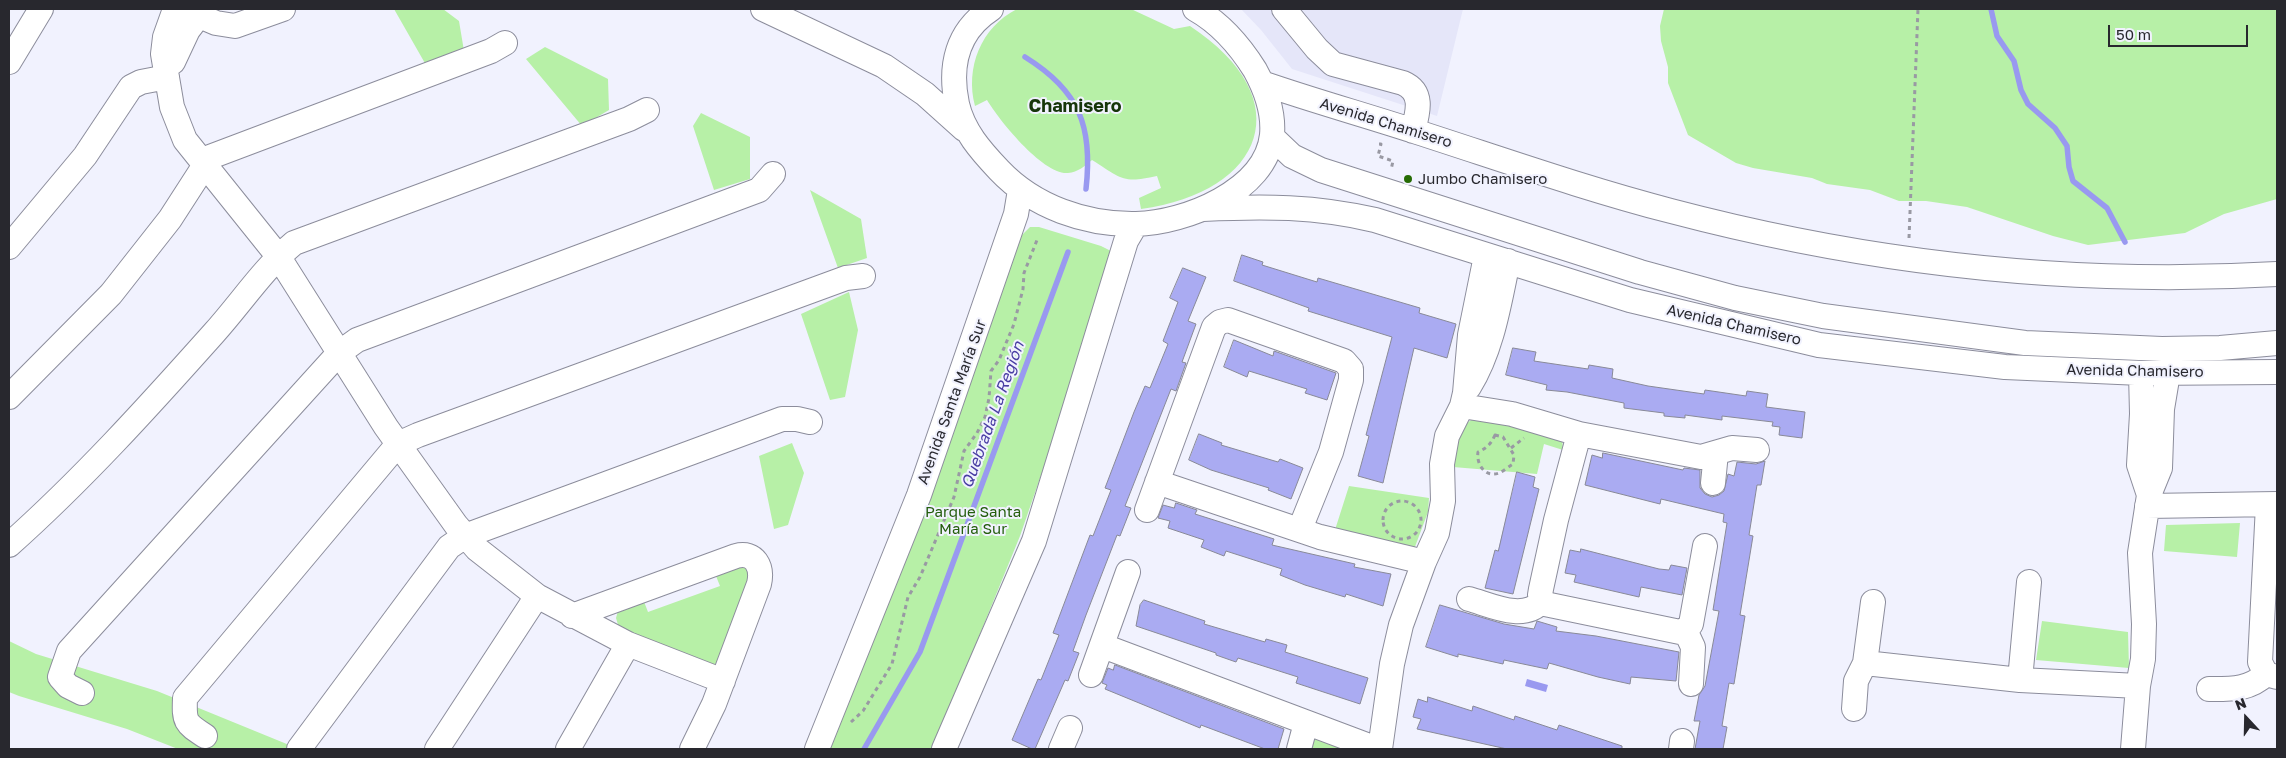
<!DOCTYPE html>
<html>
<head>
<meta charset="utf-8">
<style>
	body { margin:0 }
	#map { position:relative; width:2286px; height:758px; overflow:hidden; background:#f1f2fe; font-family:"Golos Text",sans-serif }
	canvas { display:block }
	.frame { position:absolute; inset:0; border:10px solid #28282e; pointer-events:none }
	.north { position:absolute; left:2221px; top:693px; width:50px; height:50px; -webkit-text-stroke:4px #f1f2fe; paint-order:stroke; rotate:339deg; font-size:14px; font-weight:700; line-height:20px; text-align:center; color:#28282e }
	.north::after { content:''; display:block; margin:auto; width:18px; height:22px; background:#28282e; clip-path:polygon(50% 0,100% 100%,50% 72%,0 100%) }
	.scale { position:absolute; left:2108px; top:25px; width:140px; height:22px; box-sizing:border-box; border:2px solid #28282e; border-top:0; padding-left:6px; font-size:15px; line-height:18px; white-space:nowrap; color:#28282e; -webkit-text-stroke:4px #f1f2fe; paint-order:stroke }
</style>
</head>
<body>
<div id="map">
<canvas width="2286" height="758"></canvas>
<div class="frame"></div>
<div class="north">N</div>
<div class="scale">50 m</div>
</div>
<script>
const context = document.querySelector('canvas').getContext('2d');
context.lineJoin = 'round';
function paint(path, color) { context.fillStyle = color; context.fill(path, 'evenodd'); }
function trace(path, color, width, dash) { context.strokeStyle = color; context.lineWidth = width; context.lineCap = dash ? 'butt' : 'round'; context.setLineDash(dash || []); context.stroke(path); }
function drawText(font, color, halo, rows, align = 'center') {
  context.font = font + ' "Golos Text",sans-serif'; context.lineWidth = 4; context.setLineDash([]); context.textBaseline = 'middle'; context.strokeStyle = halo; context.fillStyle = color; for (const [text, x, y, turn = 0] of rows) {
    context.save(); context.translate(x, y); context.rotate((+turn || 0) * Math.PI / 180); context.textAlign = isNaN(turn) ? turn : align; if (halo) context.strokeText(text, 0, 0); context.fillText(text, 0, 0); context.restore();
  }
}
const built = new Path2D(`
	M1241 9H1463L1437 116 1292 69 1261 30Z`);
const green = new Path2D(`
	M394 9H443L459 21 464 51 426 65Z
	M1017 9H1131L1174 29 1190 26C1301 99 1265 192 1141 209L1139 198 1161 188 1157 176C1122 184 1121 178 1092 160 1085 166 1078 172 1068 173 1043 175 999 120 987 100L975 106C965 68 981 27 1017 9Z
	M1664 9H2277V199L2224 214 2185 233 2088 245 2053 236 1967 207 1926 201H1899L1870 190 1827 184 1812 178 1753 168 1736 163 1688 135 1668 83V67L1661 41 1660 26Z
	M545 47 608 79 609 110 582 126 526 59Z
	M701 113 750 137V179L714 190 693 126Z
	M810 190 861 219 867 258 838 268Z
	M1030 227H1039L1101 246 1111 251 1115 261 1020 536 933 749H825L896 586 1022 235Z
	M849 292 858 330 845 397 830 400 801 314Z
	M1480 415 1562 437 1563 450 1544 444 1537 474 1453 467C1455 443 1456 426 1480 415Z
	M792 443 804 473 788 525 774 529 759 456Z
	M1349 486 1429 498 1428 512 1413 552 1334 533Z
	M2240 523 2237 557 2164 551 2166 525Z
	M736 564 747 567 750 575 718 664 713 665 619 628 616 618 618 611 643 599 648 612 720 586 714 571Z
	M2042 621 2128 632 2129 668 2036 660Z
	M9 641 36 654 157 691 299 749H178L127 729 19 696 9 692Z
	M1308 738 1321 740 1345 749H1304Z`);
const water = new Path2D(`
	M1527 679 1548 685 1546 692 1525 686Z`);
const stream = new Path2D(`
	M1991 9 1997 36 2014 61 2021 90 2028 104 2055 128 2067 146 2069 167 2073 181 2107 208 2125 242
	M1025 57C1080 91 1093 127 1086 189
	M864 749 920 652 1068 252`);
const building = new Path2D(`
	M1242 255 1263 262 1262 265 1317 282 1318 278 1420 308 1419 313 1456 324 1447 358 1414 348 1383 483 1358 476 1369 436 1366 435 1392 337 1308 311 1309 308 1234 281Z
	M1183 268 1206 277 1188 321 1196 324 1182 362 1186 363 1176 391 1171 389 1125 506 1131 508 1120 536 1117 535 1086 615 1073 651 1079 653 1068 681 1065 680 1035 749H1032L1012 740 1038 679 1041 680 1059 635 1053 633 1090 535 1093 536 1111 490 1105 488 1134 412 1145 386 1150 388 1168 344 1163 341 1178 302 1170 298Z
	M1234 340 1273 356 1274 351 1336 373 1327 400 1305 393 1307 389 1249 371 1247 377 1224 367Z
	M1513 348 1536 352 1534 361 1588 369 1589 365 1613 369 1612 378 1648 386 1704 394 1705 390 1746 396 1747 391 1768 394 1766 407 1805 412 1802 438 1779 435 1780 427 1772 426 1773 422 1722 416V420L1685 415V418L1664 416V413L1624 408V403L1567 392 1546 390 1547 385 1506 375Z
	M1199 434 1222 443 1221 445 1278 462 1280 459 1303 468 1291 499 1268 490 1269 488 1211 470 1189 460Z
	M1603 453 1683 470 1684 468 1700 470V488L1705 494 1712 497 1719 495 1724 491 1728 474 1734 476 1737 462 1756 464 1765 461 1761 485H1757L1749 535 1753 536 1740 615 1745 616 1734 684 1729 683 1722 726 1727 727 1723 749H1695L1700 721H1694L1699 695 1705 686 1719 611 1713 610 1727 523 1723 522 1724 514 1661 499 1660 504 1585 485 1592 455 1602 458Z
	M1517 472 1535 477 1533 487 1539 489 1513 594 1485 588 1495 550 1498 551Z
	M1176 503 1197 510 1195 514 1274 539 1272 545 1355 564 1354 567 1391 574 1383 606 1346 594 1345 597 1305 585 1280 575 1282 569 1226 551 1224 556 1201 547 1204 540 1168 528 1170 521 1158 518 1163 505 1174 508Z
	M1581 549 1659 569 1669 570 1671 565 1687 568 1682 595 1641 587 1639 597 1574 582 1576 575 1565 573 1570 550 1580 552Z
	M1144 600 1205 621 1204 624 1265 642 1266 639 1287 645 1285 652 1368 678 1360 704 1296 683 1298 677 1238 658 1236 662 1216 655V653L1136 626 1140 605Z
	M1440 605 1504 624 1534 629 1537 621 1557 627 1556 631 1596 636 1679 652 1676 681 1631 677 1630 684 1598 677 1549 663 1547 669 1504 660 1503 664 1458 654V657L1426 647Z
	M1115 665 1284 729 1278 749H1265L1201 725 1200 728 1105 689 1107 685 1102 683 1108 668 1113 670Z
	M1428 697 1472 711 1473 706 1514 720 1515 716 1557 730 1559 725 1622 746V749H1507L1417 729 1421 719 1413 717 1418 699 1427 702Z`);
const path = new Path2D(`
	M1379 144H1381L1378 156 1393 161 1391 170
	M1909 238 1918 9
	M1495 435 1503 437 1514 455 1513 464C1509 466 1504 471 1499 473 1485 478 1476 464 1478 452 1487 448 1491 444 1495 435Z
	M1511 448 1524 438
	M1383 520a19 19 0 1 1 38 0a19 19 0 1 1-38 0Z
	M851 722 863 711 892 664 908 597 920 577 954 497 964 451 977 433 985 417 989 398 991 371 999 360 1014 324 1023 289 1024 273 1037 240`);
const minor = new Path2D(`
	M175 9 165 37 163 54 172 107 185 140 278 256 386 427 456 525 477 549 537 596 628 644 723 681
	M183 9 216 23 235 26 283 9
	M763 9 884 66 925 94 964 129
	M991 9C957 31 949 66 957 104 963 131 981 151 999 170 1034 207 1086 225 1136 224 1185 223 1266 191 1272 135 1274 112 1266 90 1255 70 1240 46 1220 23 1195 9
	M1284 9 1317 49 1333 64 1403 83C1424 92 1418 112 1413 131
	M9 62 41 9
	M166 66 173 62 188 30 204 9
	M1262 83C1314 101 1365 115 1417 132 1501 159 1586 189 1671 211 1868 263 2074 286 2277 274
	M1272 137 1292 156 1321 170 1640 272 1735 298 1823 316 2025 343 2162 349 2220 348 2277 343
	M1203 209C1264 206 1315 206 1375 220L1630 300 1819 345 2005 367 2141 373 2277 372
	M9 247 85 156 131 87 141 82 167 77
	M2141 373 2142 414 2139 465 2149 495
	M1469 387C1492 350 1499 304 1508 261
	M9 397 111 294 170 219 210 157 491 51 505 43
	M1462 406 1512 414 1579 434 1701 457 1732 448 1757 450
	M1579 434 1556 520 1541 589 1540 595 1545 604 1680 632 1688 628 1691 624 1705 546
	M1157 482 1320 537 1424 562
	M1713 483 1716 453
	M2268 505 2260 662 2266 674 2277 677
	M2147 506 2277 504
	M1147 510 1214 327 1220 322 1228 320 1344 361 1351 369V380L1331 452 1300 529
	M9 545C82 480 148 407 214 333 241 303 263 269 294 243L629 119 647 110
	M1469 599C1491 605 1524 622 1542 601
	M572 616 736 556C755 551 763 567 759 584L714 704 692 749
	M1685 630 1693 647 1691 684
	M1103 646 1377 749
	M1865 663 2020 680 2138 686
	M1091 675 1128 572
	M2020 680 2029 582
	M2209 689C2231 689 2249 690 2266 674
	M82 693 68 686 60 677 69 651 339 353 357 340 759 190 773 174
	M1854 709 1856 681 1865 663 1873 602
	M205 736C185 723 184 722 185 698L398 444 418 435 846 278 863 276
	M299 749 449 547 465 536 782 419H797L810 422
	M437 749 537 596
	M568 749 628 644
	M817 749 919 495 1016 214 1020 190
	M944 749 1034 541 1126 241 1136 224
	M1061 749 1070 728
	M1299 749 1306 723
	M1380 749 1392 664 1401 625 1424 562 1437 533 1443 501 1442 464 1447 436 1462 406 1465 393 1470 335 1486 256
	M1681 749 1682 741
	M2133 749 2138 686 2143 659 2144 624 2140 553 2149 495 2160 468 2162 409 2168 373`);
const markers = [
	[1408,179,5,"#266b04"]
];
const streetNames = [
	["Avenida Chamisero",1386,123,17],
	["Avenida Chamisero",1734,325,13],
	["Avenida Chamisero",2135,371,1],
	["Avenida Santa María Sur",952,402,-70]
];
const poiNames = [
	["Jumbo Chamisero",1418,179]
];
const parkNames = [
	["Parque Santa",973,512],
	["María Sur",973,529]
];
const waterNames = [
	["Quebrada La Región",993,415,-70]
];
const quarterNames = [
	["Chamisero",1075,106]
];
paint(built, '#e5e6f9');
paint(green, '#b7f0a7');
paint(water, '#9999f0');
trace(stream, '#9999f0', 5.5);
paint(building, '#aaabf2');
trace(building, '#888997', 1);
trace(minor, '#8c8d9c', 26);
trace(path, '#9999a3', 3, [4, 4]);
trace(minor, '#fff', 24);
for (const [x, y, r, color] of markers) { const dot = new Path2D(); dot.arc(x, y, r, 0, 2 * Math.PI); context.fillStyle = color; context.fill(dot); trace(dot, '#f1f2fe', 2); }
drawText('15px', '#28282e', '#f1f2fe', streetNames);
drawText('15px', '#28282e', '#f1f2fe', poiNames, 'left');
drawText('15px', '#245e0d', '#f1f2fe', parkNames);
drawText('italic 16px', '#493ea3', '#f1f2fe', waterNames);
drawText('bold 18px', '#16360a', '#f1f2fe', quarterNames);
</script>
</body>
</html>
